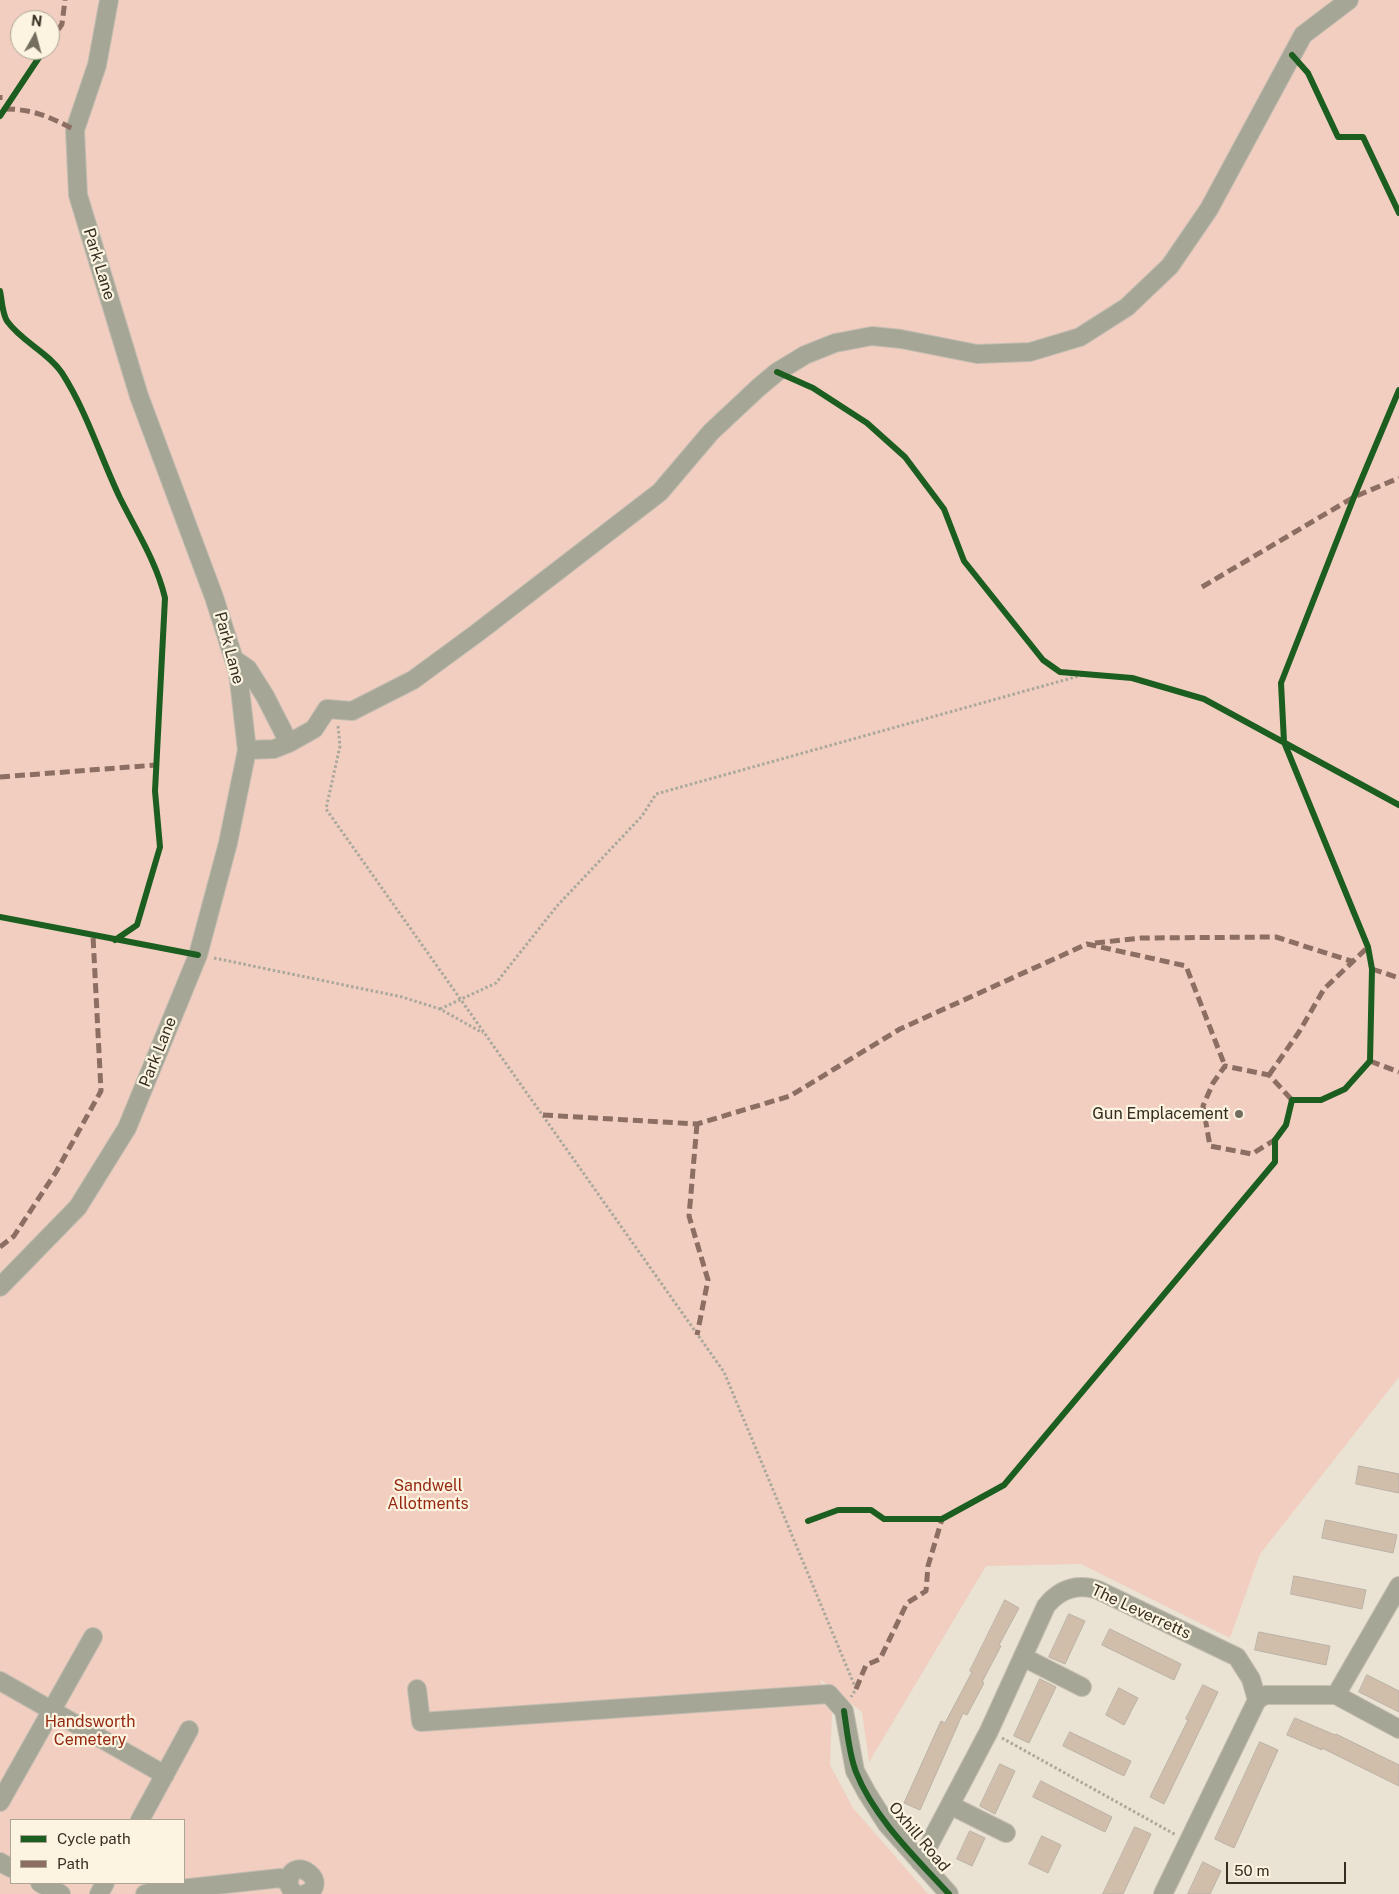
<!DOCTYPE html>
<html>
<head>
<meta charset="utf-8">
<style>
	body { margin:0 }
	#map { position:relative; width:1399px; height:1894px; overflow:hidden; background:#eae2d2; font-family:"Public Sans",sans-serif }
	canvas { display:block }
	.legend { position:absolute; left:10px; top:1819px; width:175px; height:65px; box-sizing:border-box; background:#fcf4e1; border:1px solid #aca595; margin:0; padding:6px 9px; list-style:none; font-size:15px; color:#352f23 }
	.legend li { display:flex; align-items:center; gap:10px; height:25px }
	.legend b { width:25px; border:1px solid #aca595 }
	.north { position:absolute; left:10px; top:10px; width:50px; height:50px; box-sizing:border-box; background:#fcf4e1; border:1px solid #aca595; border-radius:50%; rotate:7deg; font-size:14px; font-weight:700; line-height:20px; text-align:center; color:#352f23 }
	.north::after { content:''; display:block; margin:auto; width:18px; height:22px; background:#746e60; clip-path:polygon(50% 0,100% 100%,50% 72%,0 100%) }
	.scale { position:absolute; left:1226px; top:1862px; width:120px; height:22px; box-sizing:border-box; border:2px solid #352f23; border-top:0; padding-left:6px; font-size:15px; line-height:18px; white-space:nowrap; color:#352f23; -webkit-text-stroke:4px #fcf4e1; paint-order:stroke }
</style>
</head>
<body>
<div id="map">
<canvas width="1399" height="1894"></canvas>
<ul class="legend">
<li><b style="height:6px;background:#1b5e20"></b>Cycle path</li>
<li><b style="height:6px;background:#8d6e63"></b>Path</li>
</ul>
<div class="north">N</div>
<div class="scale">50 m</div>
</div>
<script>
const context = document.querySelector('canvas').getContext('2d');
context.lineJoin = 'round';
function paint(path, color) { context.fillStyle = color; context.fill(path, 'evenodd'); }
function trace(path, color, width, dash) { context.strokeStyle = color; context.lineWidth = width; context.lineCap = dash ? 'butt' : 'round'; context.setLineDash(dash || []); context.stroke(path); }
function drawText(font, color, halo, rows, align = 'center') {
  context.font = font + ' "Public Sans",sans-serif'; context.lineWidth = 4.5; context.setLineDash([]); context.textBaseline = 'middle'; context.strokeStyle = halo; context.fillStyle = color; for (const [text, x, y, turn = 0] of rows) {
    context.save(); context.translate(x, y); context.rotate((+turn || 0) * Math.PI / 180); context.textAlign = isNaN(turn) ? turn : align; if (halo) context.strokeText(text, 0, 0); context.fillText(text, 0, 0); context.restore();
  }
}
const green = new Path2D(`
	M0 0H1399V1377L1260 1554 1230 1638 1081 1564 986 1566 869 1762 862 1712 820 1679 832 1713 830 1765 853 1808 928 1894H0ZM20 20H50V50H20ZM11 1820H184V1883H11Z`);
const building = new Path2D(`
	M1359 1466 1399 1474V1493L1356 1484Z
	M1326 1520 1397 1535 1393 1553 1322 1538Z
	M1294 1576 1366 1590 1362 1609 1291 1594Z
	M1005 1600 1019 1608 999 1645 1001 1646 982 1682 984 1683 967 1715 963 1713 920 1810 904 1803 941 1721 945 1723 953 1708 972 1672 970 1671Z
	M1069 1614 1085 1621 1065 1664 1049 1657Z
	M1110 1629 1181 1664 1174 1680 1102 1645Z
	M1259 1632 1330 1646 1326 1665 1255 1650Z
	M1367 1675 1399 1691V1712L1359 1692Z
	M1040 1679 1056 1687 1029 1743 1014 1736Z
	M1203 1685 1218 1692 1164 1804 1150 1797 1188 1720 1186 1719Z
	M1119 1688 1138 1698 1124 1725 1106 1715Z
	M1295 1718 1335 1735 1336 1734 1399 1765V1786L1322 1748V1750L1287 1735Z
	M1070 1732 1131 1761 1124 1776 1063 1746Z
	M1260 1742 1278 1750 1234 1848 1215 1839Z
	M1000 1764 1015 1771 995 1814 980 1806Z
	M1041 1781 1112 1817 1105 1832 1033 1797Z
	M1135 1827 1151 1834 1123 1894H1103Z
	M970 1831 985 1838 972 1866 957 1859Z
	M1042 1836 1061 1845 1048 1873 1029 1864Z
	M1203 1862 1221 1871 1210 1894H1188Z`);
const path = new Path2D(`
	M338 726 340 746 326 809 724 1372 856 1689 851 1697
	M214 958 402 997 440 1009 483 1033
	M440 1009 496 983 557 906 642 816 656 794 1086 674
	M1002 1738 1176 1835`);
const minor = new Path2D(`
	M235 660 248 669 265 696 289 743
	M247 750 274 749 289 743 314 729 327 709 352 711 413 680 477 633 660 492 711 432 758 388 777 372 805 355 835 343 872 336 901 339 977 354 1030 352 1080 337 1127 307 1170 266 1209 209 1303 35 1349 0
	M0 1287 78 1207 127 1128 198 955 228 843 247 750 238 672 214 597 139 396 78 195 75 130 97 65 109 0
	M1023 1657 1082 1687
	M0 1681 165 1775
	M417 1689 421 1722 829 1694 844 1711 855 1771 867 1793 886 1823 949 1894
	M1336 1695 1399 1586
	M0 1802 93 1637
	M950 1805 1006 1833
	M140 1820 189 1730
	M0 1862 11 1868
	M920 1862 989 1731 1046 1606C1060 1589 1077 1583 1098 1590L1237 1657 1251 1679 1257 1700
	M40 1883 61 1894
	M99 1894 105 1883
	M145 1894 153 1892 280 1878 288 1882
	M296 1894C292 1891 288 1887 289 1881 292 1853 333 1883 305 1894
	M1163 1894 1257 1700 1265 1695H1336L1399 1729`);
const quiet = new Path2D(`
	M50 42 62 24 65 0
	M0 95V100
	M5 109C33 109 50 117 75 130
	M1202 587 1354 497 1399 478
	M0 777 156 765
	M1095 943 1141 938 1276 937 1354 962
	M1372 969 1399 978
	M1370 1061 1399 1072
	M1269 1075 1299 1032 1324 989 1368 947
	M543 1115 697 1124 790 1096 900 1029 1087 944 1186 966 1225 1066
	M697 1124 689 1216 708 1280 697 1335
	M1276 1139 1252 1154 1210 1146 1203 1106 1213 1083 1225 1066 1269 1075 1292 1100H1295
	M0 1247 14 1236 56 1172 101 1091 93 936
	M856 1689 866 1665 880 1659 907 1603 926 1591 928 1566 942 1519`);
const cycleway = new Path2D(`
	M1292 55 1308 73 1338 137H1363L1399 213
	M0 116 44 50
	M0 291C2 300 2 313 7 321 22 342 48 352 62 373 87 412 100 456 120 498 136 530 157 563 165 598L155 791 160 847 137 925 115 940
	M777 372 813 388 867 423 905 457 944 509 964 561 1043 660 1060 672 1132 678 1204 699 1399 805
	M0 917 198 955
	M808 1521 838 1510H871L884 1519H942L1004 1485 1275 1162V1140L1286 1125 1292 1100H1321L1345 1089 1370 1061 1372 969 1368 947 1284 742 1281 683 1354 497 1399 390
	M844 1711C847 1730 849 1754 856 1772 874 1818 916 1858 949 1894`);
const markers = [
	[1239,1114,5,"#746e60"]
];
const streetNames = [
	["Park Lane",99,264,73],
	["Park Lane",229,648,75],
	["Park Lane",158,1052,-68],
	["The Leverretts",1141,1612,25],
	["Oxhill Road",919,1837,50]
];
const poiNames = [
	["Gun Emplacement",1229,1114]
];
const parkNames = [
	["Sandwell",428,1486],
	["Allotments",428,1504],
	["Handsworth",90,1722],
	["Cemetery",90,1740]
];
paint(green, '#f1cebf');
paint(building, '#d0beab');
trace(building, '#bab1a6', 1);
trace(minor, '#c4bdb1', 20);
trace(path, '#aaa89c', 3, [2.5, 2.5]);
trace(minor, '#a6a697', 18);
trace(quiet, '#8d6e63', 5, [10, 5]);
trace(cycleway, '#1b5e20', 6);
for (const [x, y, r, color] of markers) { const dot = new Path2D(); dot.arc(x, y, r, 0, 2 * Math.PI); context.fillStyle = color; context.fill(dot); trace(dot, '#fcf4e1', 2); }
drawText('16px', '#352f23', '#fcf4e1', streetNames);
drawText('16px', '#352f23', '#fcf4e1', poiNames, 'right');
drawText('16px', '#962912', '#fcf4e1', parkNames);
</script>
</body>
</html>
